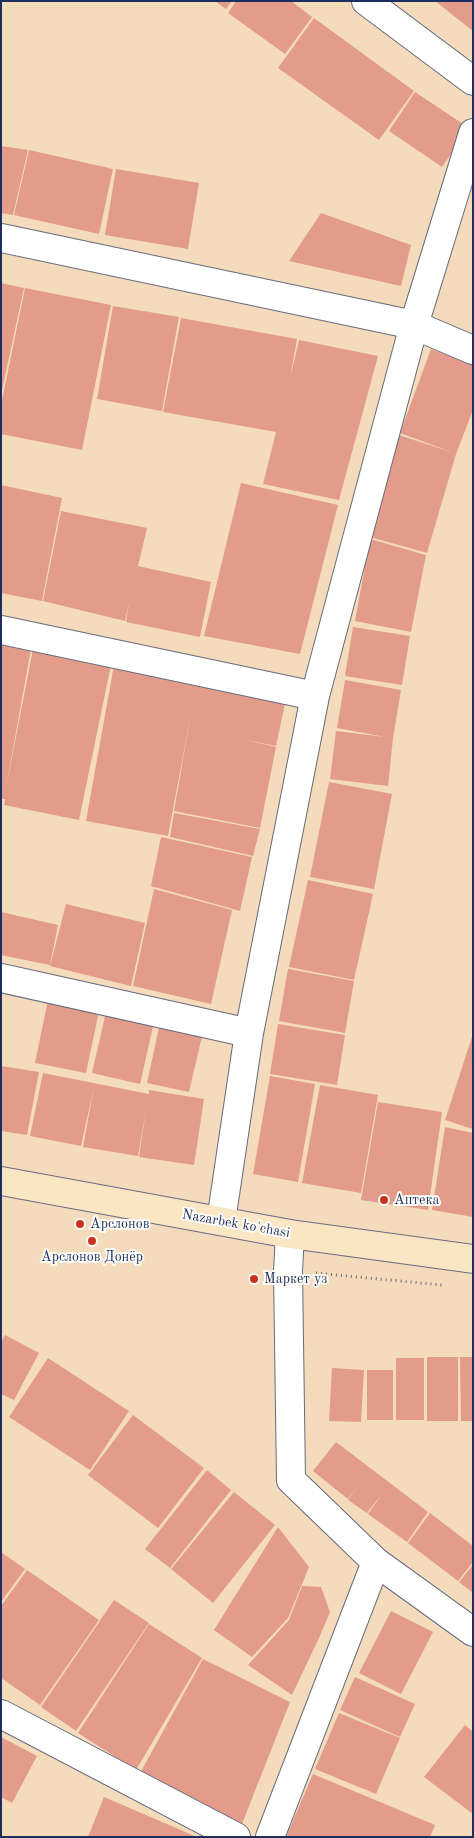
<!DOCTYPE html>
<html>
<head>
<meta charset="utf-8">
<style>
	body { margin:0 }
	#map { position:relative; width:474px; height:1838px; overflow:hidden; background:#f3dbbb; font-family:"Old Standard TT",serif }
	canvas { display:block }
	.frame { position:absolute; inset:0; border:2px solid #1b2f5e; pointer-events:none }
</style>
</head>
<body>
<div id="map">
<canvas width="474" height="1838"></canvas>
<div class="frame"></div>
</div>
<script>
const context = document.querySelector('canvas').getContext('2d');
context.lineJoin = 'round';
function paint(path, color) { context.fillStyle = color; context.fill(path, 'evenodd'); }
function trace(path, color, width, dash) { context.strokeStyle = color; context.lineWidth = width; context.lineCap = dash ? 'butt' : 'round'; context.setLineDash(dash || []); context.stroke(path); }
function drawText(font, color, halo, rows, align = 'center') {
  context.font = font + ' "Old Standard TT",serif'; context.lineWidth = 4; context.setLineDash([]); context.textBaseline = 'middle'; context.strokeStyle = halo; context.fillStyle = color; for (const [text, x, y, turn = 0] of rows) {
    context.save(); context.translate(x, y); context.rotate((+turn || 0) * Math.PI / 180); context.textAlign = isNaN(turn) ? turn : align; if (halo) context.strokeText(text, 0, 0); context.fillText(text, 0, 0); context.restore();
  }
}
const building = new Path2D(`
	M215 1H232L226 9Z
	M236 1H291L312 17 285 54 228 13Z
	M435 1H473V31Z
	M314 18 414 91 379 140 278 68Z
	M415 92 469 128 442 167 389 131Z
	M1 146 28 150 13 215 1 213Z
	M29 150 113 169 99 234 14 215Z
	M116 169 199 183 188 249 105 235Z
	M321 213 411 245 401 286 289 261Z
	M1 283 24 288 2 390H1Z
	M25 288 111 305 82 450 1 434V405Z
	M113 306 179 317 162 411 97 399Z
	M181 318 297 339 290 379 299 340 378 356 339 500 263 484 276 432 163 412Z
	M431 349 473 365V410L456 454 427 553 370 537 399 435 454 453 400 433Z
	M241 483 338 505 300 654 204 636Z
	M1 485 62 498 42 601 1 593Z
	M61 511 147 528 138 566 211 582 200 637 126 622 129 603 125 621 43 601Z
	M370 539 426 555 411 632 355 621Z
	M353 627 410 636 402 685 345 676Z
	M1 644 31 649 5 793 33 649 111 665 79 820 4 805 5 799H1Z
	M114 665 286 699 276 746 241 739 276 747 260 828 174 811 191 713 168 836 86 821Z
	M345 680 401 690 393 738 388 786 330 779 336 731 385 737 337 728Z
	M329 782 392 794 374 889 310 877Z
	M174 813 260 829 253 856 170 837Z
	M161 837 252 857 240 911 151 886Z
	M308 880 373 894 354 980 289 967Z
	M154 889 232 910 211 1004 133 986Z
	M66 904 145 923 131 986 50 966Z
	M1 912 58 925 50 965 1 955Z
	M288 969 354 981 345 1033 279 1021Z
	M48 1000 99 1011 86 1073 35 1063Z
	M106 1012 154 1022 140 1084 92 1073Z
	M160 1023 203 1032 189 1092 147 1083Z
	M278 1024 345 1035 337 1085 270 1074Z
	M472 1037H473V1129L445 1120Z
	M1 1066 39 1072 27 1135 1 1131Z
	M43 1073 149 1094V1090L204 1099 194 1165 139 1157 146 1110 138 1156 83 1147 94 1087 81 1146 30 1136Z
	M270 1076 315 1084 298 1182 253 1174Z
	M320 1085 378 1095 361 1193 302 1183Z
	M378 1102 442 1112 428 1210 361 1200Z
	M445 1127 473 1133V1217L432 1210Z
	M5 1335 39 1353 14 1400 1 1394V1343Z
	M427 1357H458V1421H427Z
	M460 1357H473V1421H461Z
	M48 1358 129 1411 90 1470 9 1417Z
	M396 1358H424V1420H396Z
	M332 1368 364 1370 361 1422 329 1421Z
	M367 1370H393V1420H367Z
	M133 1415 204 1468 158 1528 88 1475Z
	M336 1442 428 1512 407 1542 368 1514 383 1493 367 1513 348 1500 358 1486 348 1499 313 1471Z
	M207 1470 231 1490 170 1568 145 1549Z
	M234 1492 275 1525 213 1603 171 1569Z
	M430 1513 473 1546V1562L458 1581 408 1543Z
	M278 1527 309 1567 288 1618 252 1657 214 1630Z
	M1 1552 25 1569 1 1602Z
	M473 1565V1593L459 1582Z
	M27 1570 99 1620 40 1705 1 1678V1606Z
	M302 1586 321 1587 330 1612 319 1638 292 1695 248 1665 289 1620Z
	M114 1600 149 1623 76 1731 41 1707Z
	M391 1611 433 1632 401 1694 359 1673Z
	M149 1624 202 1658 136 1770 78 1733Z
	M203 1659 290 1702 240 1829 140 1773Z
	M355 1677 415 1704 400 1737 340 1710Z
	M339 1713 400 1738 376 1794 315 1769Z
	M465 1725 473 1732V1814L424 1777Z
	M1 1737 37 1756 12 1803 1 1797Z
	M313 1774 435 1825 430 1837H286Z
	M104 1797 197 1837H88Z`);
const path = new Path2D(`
	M316 1273 442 1285`);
const street = new Path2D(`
	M366 1 473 81
	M1 238 414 325 473 350
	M1 630 315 696
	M1 978 249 1033
	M221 1221 249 1033 315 696 414 325 473 133
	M290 1234 288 1271 291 1480 376 1562 473 1632
	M1 1714 236 1837
	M270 1837 376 1562`);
const secondary = new Path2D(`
	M1 1181 290 1234 473 1259`);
const markers = [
	[384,1200,5,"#c8321e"],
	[80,1224,5,"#c8321e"],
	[92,1241,5,"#c8321e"],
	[254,1279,5,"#c8321e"]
];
const poiNames = [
	["Аптека",394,1200],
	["Арслонов",90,1224],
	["Арслонов Донёр",92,1257,"center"],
	["Маркет уз",264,1279]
];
const streetNames = [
	["Nazarbek ko'chasi",236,1224,10]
];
paint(building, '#e39c8a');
trace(street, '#676b7f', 30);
trace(secondary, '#676b7f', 30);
trace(path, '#676b7f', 3, [1, 4]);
trace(street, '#fff', 28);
trace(secondary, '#fbe6c4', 28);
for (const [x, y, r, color] of markers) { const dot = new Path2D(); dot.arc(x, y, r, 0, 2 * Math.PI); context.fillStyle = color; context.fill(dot); trace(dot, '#fdfcf7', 2); }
drawText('14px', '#1b2f5e', '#fdfcf7', poiNames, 'left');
drawText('14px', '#1b2f5e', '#fdfcf7', streetNames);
</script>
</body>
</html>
